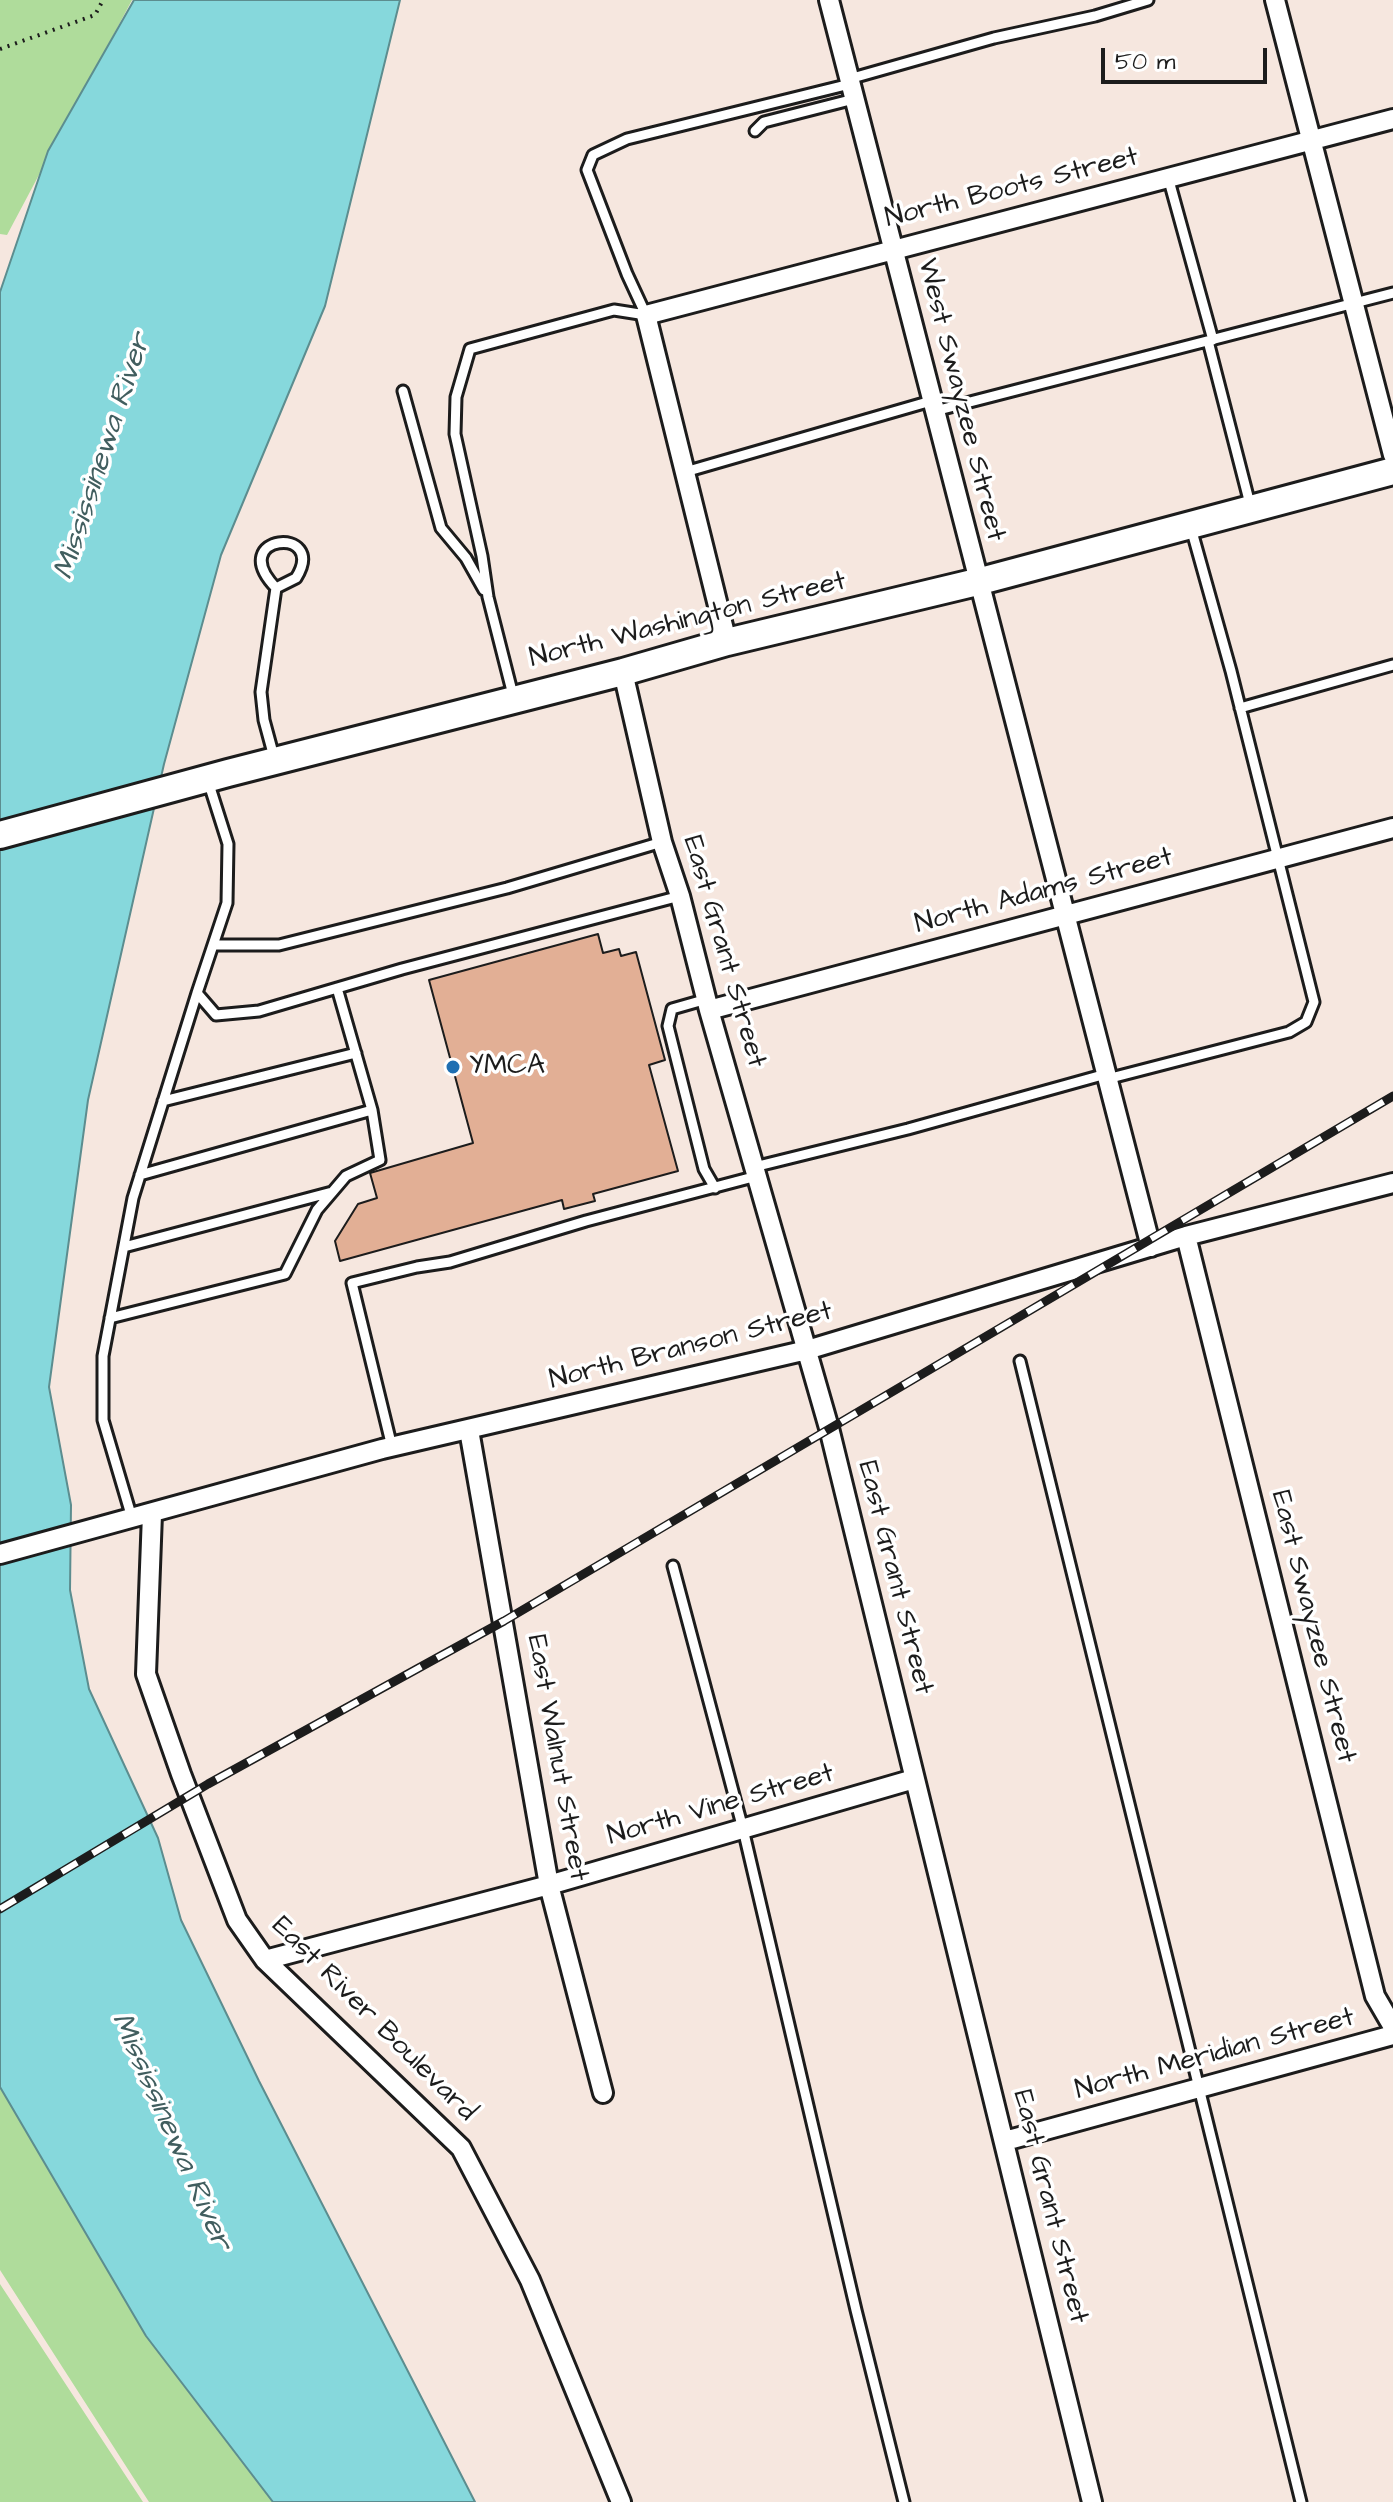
<!DOCTYPE html>
<html>
<head>
<meta charset="utf-8">
<style>
	body { margin:0 }
	#map { position:relative; width:1393px; height:2502px; overflow:hidden; background:#f6e7df; font-family:"Architects Daughter",sans-serif }
	canvas { display:block }
	.scale { position:absolute; left:1101px; top:48px; width:166px; height:36px; box-sizing:border-box; border:4px solid #1c1c1c; border-top:0; padding-left:10px; font-size:24px; line-height:28px; white-space:nowrap; color:#1c1c1c; -webkit-text-stroke:6px #fff; paint-order:stroke }
</style>
</head>
<body>
<div id="map">
<canvas width="1393" height="2502"></canvas>
<div class="scale">50 m</div>
</div>
<script>
const context = document.querySelector('canvas').getContext('2d');
context.lineJoin = 'round';
function paint(path, color) { context.fillStyle = color; context.fill(path, 'evenodd'); }
function trace(path, color, width, dash) { context.strokeStyle = color; context.lineWidth = width; context.lineCap = dash ? 'butt' : 'round'; context.setLineDash(dash || []); context.stroke(path); }
function drawText(font, color, halo, rows, align = 'center') {
  context.font = font + ' "Architects Daughter",sans-serif'; context.lineWidth = 7; context.setLineDash([]); context.textBaseline = 'middle'; context.strokeStyle = halo; context.fillStyle = color; for (const [text, x, y, turn = 0] of rows) {
    context.save(); context.translate(x, y); context.rotate((+turn || 0) * Math.PI / 180); context.textAlign = isNaN(turn) ? turn : align; if (halo) context.strokeText(text, 0, 0); context.fillText(text, 0, 0); context.restore();
  }
}
const green = new Path2D(`
	M0 0H132L7 235 0 234Z
	M0 2051 288 2502H149L0 2270Z
	M0 2284 143 2502H0Z`);
const water = new Path2D(`
	M134 0H400L325 306 221 555 164 764 88 1100 49 1387 71 1505 70 1590 89 1689 158 1838 181 1920 259 2081 475 2502H273L146 2336 0 2087V292L48 151Z`);
const building = new Path2D(`
	M598 934 603 953 619 949 621 956 636 952 665 1060 649 1065 678 1171 593 1194 595 1201 564 1209 562 1200 340 1261 335 1241 358 1204 377 1198 370 1173 473 1143 429 980Z`);
const path = new Path2D(`
	M0 49 95 15 103 0`);
const lane = new Path2D(`
	M849 79 994 38 1095 16 1148 0
	M755 131 764 122 854 99
	M1168 177 1213 340
	M646 315 627 274 587 170 593 155 627 139 850 84
	M1208 341 1251 508
	M403 391 441 528 466 558 484 590
	M935 411 1393 293
	M685 472 931 401
	M514 699 488 597 482 556 455 434 456 397 470 349 614 310 646 315
	M1240 708 1393 665
	M274 757 264 720 261 692 276 588 296 578C329 525 224 534 276 588
	M208 781 228 844 227 903 197 993 216 1015 259 1011 402 969 680 896
	M213 945H279L507 888 662 842
	M707 999 672 1009 668 1026 704 1169 715 1188
	M1107 1079 1289 1032 1306 1022 1314 1002 1231 671 1191 528
	M163 1101 356 1053
	M754 1167 908 1129 1106 1074
	M140 1175 372 1110
	M124 1247 332 1192
	M110 1318 285 1274 317 1210 346 1176 380 1160 372 1110 337 988
	M1020 1361 1301 2502
	M392 1447 352 1283 417 1267 450 1262 586 1221 757 1176
	M132 1518 103 1420V1356L133 1198 197 993
	M673 1566 743 1829 856 2310 904 2502`);
const street = new Path2D(`
	M829 0 1151 1247
	M1275 0 1393 455
	M727 642 646 315 1393 119
	M623 672 662 842 680 896 709 1010 829 1428 1092 2502
	M709 1010 1393 828
	M1186 1236 1375 1996 1393 2027
	M469 1430 549 1885 603 2093
	M152 1514 146 1674 181 1774 237 1920 265 1960 461 2148 530 2280 621 2502
	M0 1554 382 1449 807 1350 1186 1236 1393 1183
	M265 1960 549 1885 914 1779
	M1005 2141 1393 2035`);
const secondary = new Path2D(`
	M0 835 228 773 623 672 727 642 977 582 1393 471`);
const rail = new Path2D(`
	M0 1909 208 1784 504 1621 1393 1096`);
const markers = [
	[453,1067,8,"#1f6fb2"]
];
const streetNames = [
	["North Boots Street",1012,189,-14],
	["West Swayzee Street",960,400,76],
	["North Washington Street",688,621,-14],
	["North Adams Street",1044,892,-15],
	["East Grant Street",723,952,74],
	["North Branson Street",691,1347,-14],
	["East Grant Street",894,1578,76],
	["East Swayzee Street",1312,1627,76],
	["East Walnut Street",556,1758,80],
	["North Vine Street",721,1806,-16],
	["East River Boulevard",373,2020,45],
	["North Meridian Street",1215,2055,-15],
	["East Grant Street",1049,2207,76]
];
const poiNames = [
	["YMCA",469,1067]
];
const waterNames = [
	["Mississinewa River",104,457,-72],
	["Mississinewa River",170,2132,66]
];
paint(green, '#afdc9b');
paint(water, '#86d8dc');
trace(water, '#5c8d8f', 2);
paint(building, '#e2af95');
trace(building, '#1c1c1c', 2);
trace(lane, '#1c1c1c', 15);
trace(street, '#1c1c1c', 24);
trace(secondary, '#1c1c1c', 32);
trace(path, '#1c1c1c', 4, [2, 6]);
trace(lane, '#fff', 9);
trace(street, '#fff', 18);
trace(secondary, '#fff', 26);
trace(rail, '#1c1c1c', 9);
trace(rail, '#fff', 6, [18]);
for (const [x, y, r, color] of markers) { const dot = new Path2D(); dot.arc(x, y, r, 0, 2 * Math.PI); context.fillStyle = color; context.fill(dot); trace(dot, '#fff', 3); }
drawText('28px', '#1c1c1c', '#fff', streetNames);
drawText('28px', '#1c1c1c', '#fff', poiNames, 'left');
drawText('italic 30px', '#415e5f', '#fff', waterNames);
</script>
</body>
</html>
